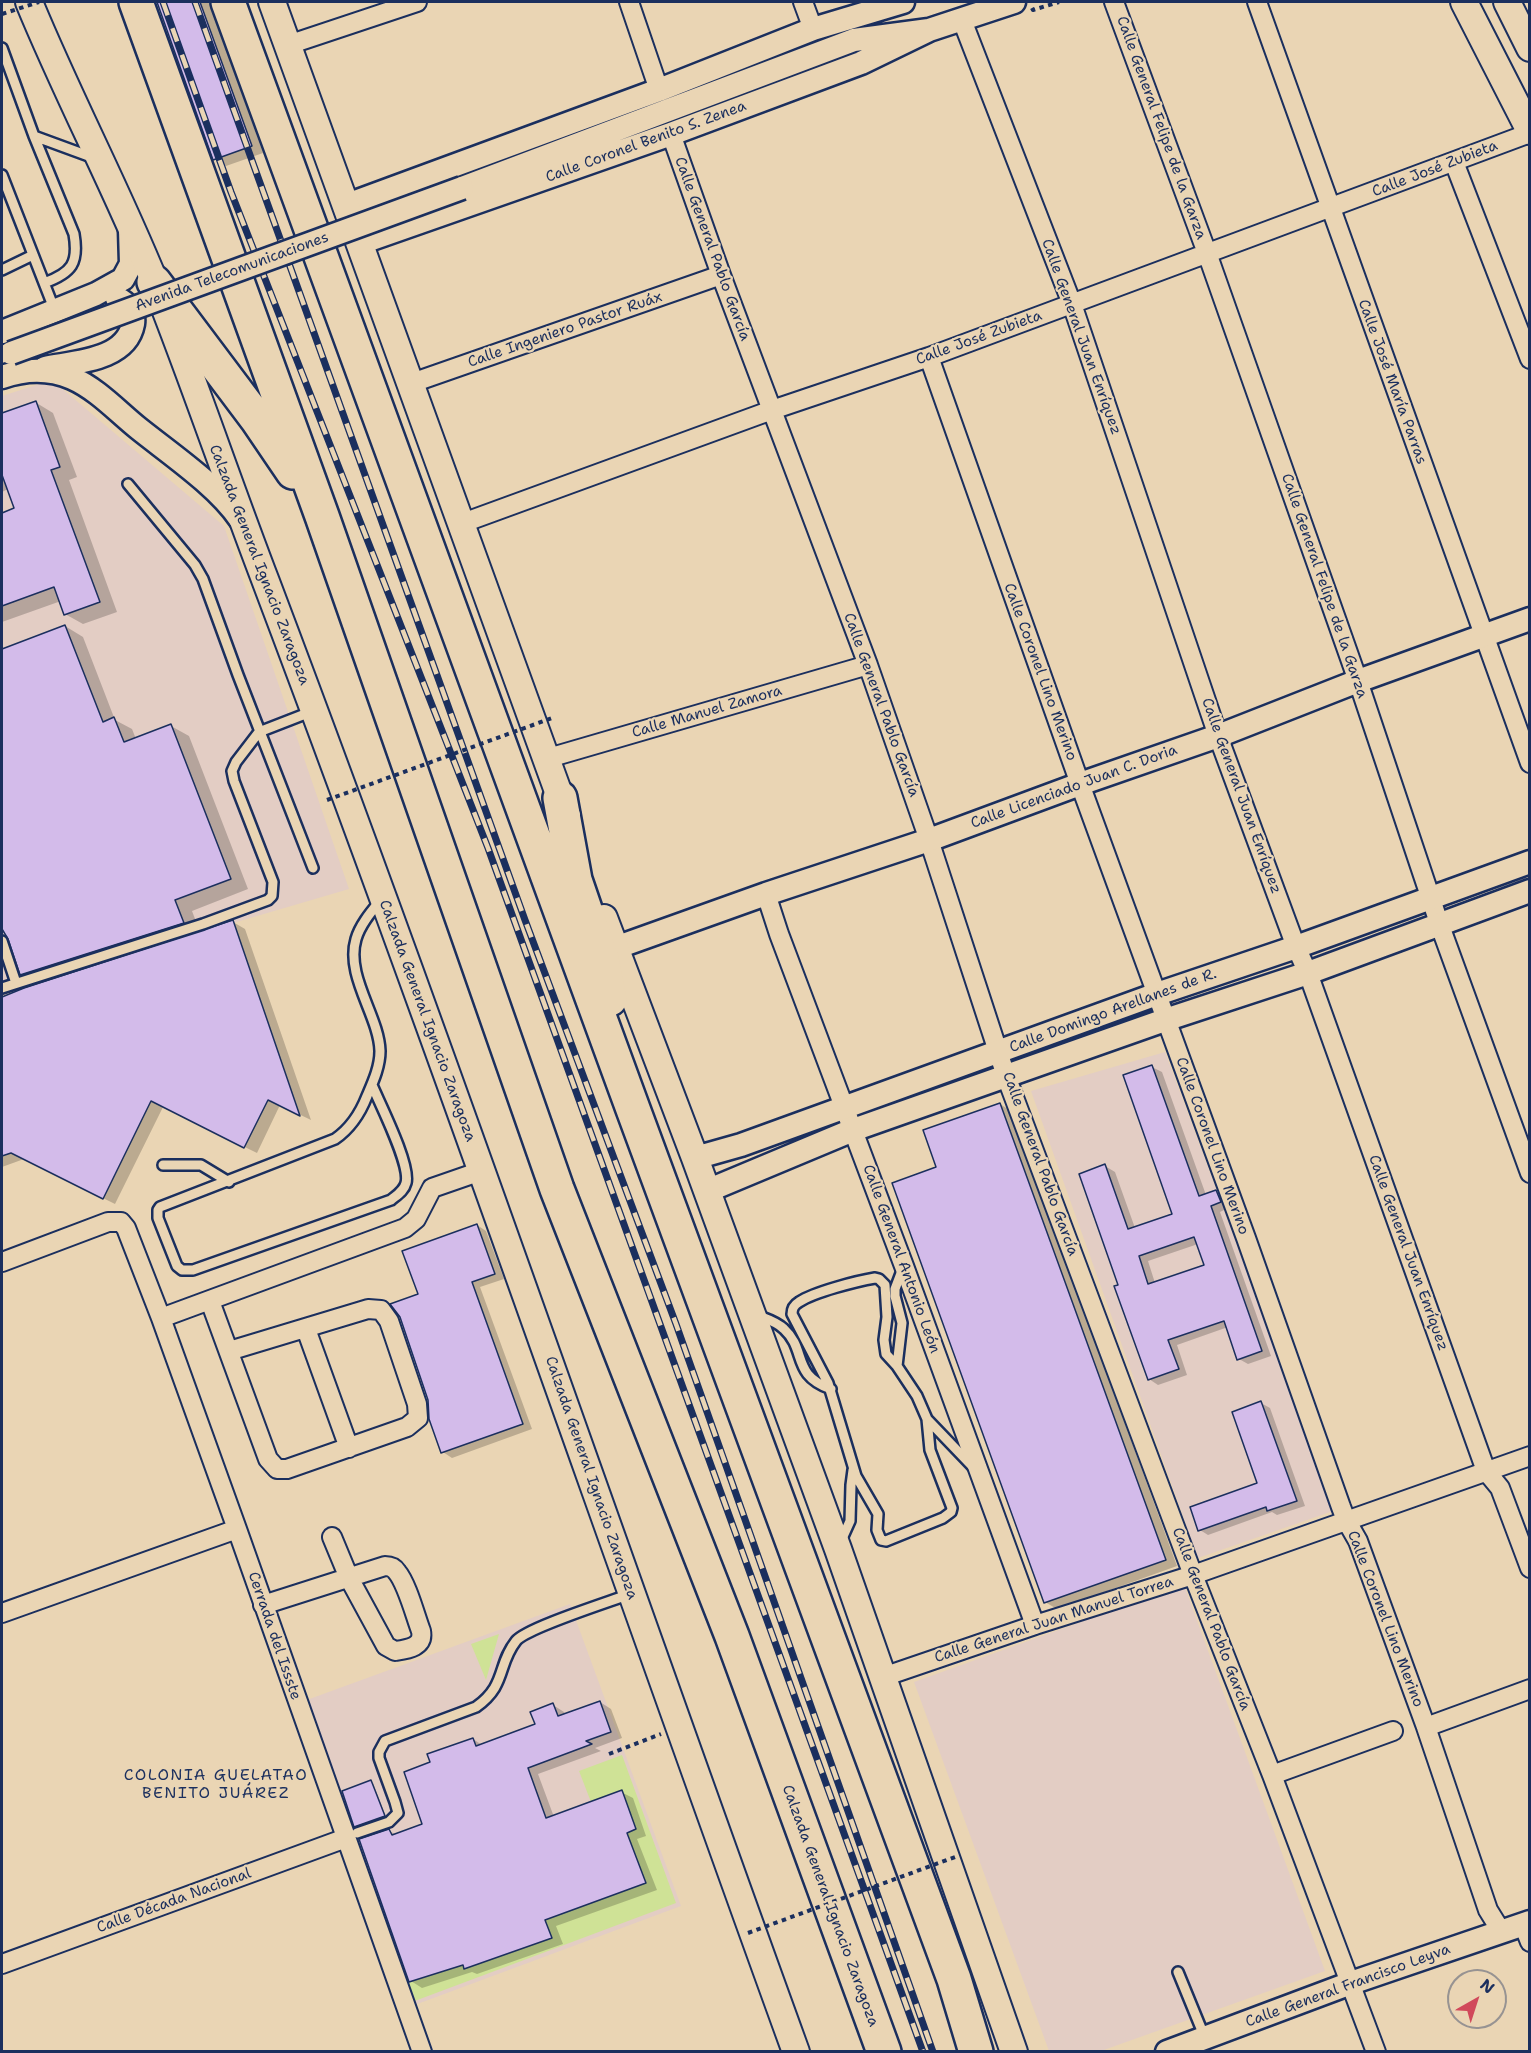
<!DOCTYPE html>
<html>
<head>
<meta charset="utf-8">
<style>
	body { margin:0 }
	#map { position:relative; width:1531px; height:2053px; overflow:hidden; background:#ead5b4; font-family:"Shantell Sans",sans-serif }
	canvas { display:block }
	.frame { position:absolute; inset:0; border:3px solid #1b2f5e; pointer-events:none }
	.north { position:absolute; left:1447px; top:1969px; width:60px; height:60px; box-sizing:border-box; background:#ead5b4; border:2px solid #979392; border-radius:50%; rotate:39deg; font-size:16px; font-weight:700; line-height:24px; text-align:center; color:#1b2f5e }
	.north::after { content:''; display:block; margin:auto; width:21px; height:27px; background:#d1495b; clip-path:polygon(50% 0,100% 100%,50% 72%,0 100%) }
</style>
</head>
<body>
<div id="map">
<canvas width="1531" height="2053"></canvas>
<div class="frame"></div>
<div class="north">N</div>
</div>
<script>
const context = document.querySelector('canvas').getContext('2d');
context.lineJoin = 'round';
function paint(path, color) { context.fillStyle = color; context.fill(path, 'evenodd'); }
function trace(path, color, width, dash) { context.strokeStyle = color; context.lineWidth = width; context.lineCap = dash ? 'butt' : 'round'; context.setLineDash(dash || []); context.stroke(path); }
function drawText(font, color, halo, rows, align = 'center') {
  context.font = font + ' "Shantell Sans",sans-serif'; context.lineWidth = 4.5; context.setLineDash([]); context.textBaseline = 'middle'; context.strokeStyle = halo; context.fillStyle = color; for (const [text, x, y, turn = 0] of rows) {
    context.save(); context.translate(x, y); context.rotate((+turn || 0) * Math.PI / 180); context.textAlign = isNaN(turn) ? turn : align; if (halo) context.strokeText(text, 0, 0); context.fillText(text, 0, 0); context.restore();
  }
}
const built = new Path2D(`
	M52 380 224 526 349 889 2 991V396Z
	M1165 1052 1336 1510 1198 1558 1031 1091Z
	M1184 1585 1325 1971 1101 2051H1049L914 1682Z
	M570 1604 681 1906 412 2006 304 1701Z`);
const green = new Path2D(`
	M499 1634 486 1680 471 1644Z
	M622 1755 676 1903 412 2002 405 1984 441 1972 450 1932 464 1968 552 1938 545 1920 646 1883 632 1847 569 1854 635 1829 622 1791 591 1802 579 1771Z`);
const shadow = new Path2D(`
	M158 2H209L263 153 226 166 215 159Z
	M35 402 53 413 77 477 69 480 117 612 83 624 65 614 61 601 2 622V514L16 509 8 489 2 492V415Z
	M65 626 83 637 115 720 132 729 136 739 171 726 189 736 248 889 192 911 200 932 233 922 245 929 311 1120 280 1105 257 1153 163 1107 115 1204 24 1159 2 1167V998L40 985 22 974 10 938 5 934 2 925V651Z
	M1152 1067 1162 1072 1206 1195 1216 1191 1226 1197 1230 1207 1220 1212 1271 1356 1248 1364 1239 1359 1228 1327 1177 1345 1187 1375 1158 1385 1149 1379 1120 1286 1105 1166 1115 1172 1135 1228 1174 1215ZM1198 1244 1206 1266 1155 1283 1148 1261Z
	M1000 1104 1011 1111 1177 1566 1057 1609 1045 1602Z
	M477 1225 486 1231 504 1279 480 1287 532 1429 452 1458 443 1452 420 1295Z
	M1261 1403 1270 1408 1305 1506 1277 1515 1272 1512 1208 1535 1200 1530 1259 1484Z
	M600 1702 611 1709 622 1738 595 1748 601 1751 538 1774 554 1817 621 1792 633 1798 646 1836 637 1839 657 1890 556 1926 563 1944 477 1974 472 1972 422 1988 411 1981 389 1831 397 1835 424 1825 432 1763 473 1739 482 1745 537 1725 553 1705 564 1712 566 1715Z
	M371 1782 373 1783 386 1817 358 1827 356 1826Z`);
const building = new Path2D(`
	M157 2H200L252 146 213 160Z
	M36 401 60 467 51 470 100 602 64 615 54 587 2 606V513L14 508 2 475V413Z
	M65 625 103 722 114 717 124 742 171 724 231 879 175 900 184 923 20 975 8 939 2 929V649Z
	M233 920 300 1116 268 1100 244 1148 151 1101 103 1199 11 1153 2 1156V997L24 988Z
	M1152 1065 1199 1196 1216 1190 1221 1202 1211 1206 1262 1351 1237 1360 1224 1321 1168 1340 1179 1369 1148 1380 1114 1286 1118 1285 1079 1174 1105 1164 1128 1229 1172 1214 1123 1075ZM1194 1237 1204 1265 1148 1284 1139 1256Z
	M1000 1103 1166 1560 1044 1603 892 1183 936 1167 923 1130Z
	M477 1224 495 1274 472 1282 523 1424 441 1453 429 1419 428 1400 400 1317 390 1304 418 1294 402 1251Z
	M1261 1401 1297 1501 1267 1511 1266 1507 1198 1531 1190 1507 1257 1483 1232 1412Z
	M600 1701 611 1732 586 1741 592 1744 528 1768 546 1818 622 1790 636 1829 627 1833 646 1883 545 1920 552 1938 464 1969 463 1965 409 1982 359 1839 389 1829 392 1835 422 1824 404 1772 430 1762 427 1754 473 1738 476 1746 535 1724 530 1712 553 1703 558 1716Z
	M371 1780 385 1816 354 1827 342 1791Z`);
const path = new Path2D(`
	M1032 8 1033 10 1059 2
	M609 1754 661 1734`);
const service = new Path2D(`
	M2 48 34 136 74 234C79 263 72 273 44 283
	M34 136 94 158
	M2 175 55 311
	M2 270 33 255
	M128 484 195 565 203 579 238 675 313 868
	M2 941 16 983
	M2 988 203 924 268 900 272 896 273 882 234 781 232 771 236 762 259 732 313 711
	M372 1085C380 1104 411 1165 406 1183 404 1191 397 1195 391 1200L193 1270H182L177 1266 158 1218V1210L160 1207 335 1139C351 1128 360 1114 367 1096 373 1082 380 1067 380 1051 379 1016 345 976 356 939 360 925 371 912 380 901
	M163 1165H201L229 1182
	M875 1278 879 1279 885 1285 887 1317 884 1340 886 1354 897 1366 917 1396 927 1419 930 1450 952 1508 951 1512 943 1518 886 1541 881 1540 877 1530 878 1514 856 1476 828 1383 792 1314C792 1308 794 1305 799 1302 814 1292 857 1281 875 1278Z
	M759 1316C767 1319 777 1322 784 1329 807 1350 791 1375 831 1389
	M897 1366 902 1323 895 1296V1289L903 1268
	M927 1419 973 1467
	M841 1541 850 1521 851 1485 853 1470
	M357 1833 389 1822 398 1813 395 1802 379 1758V1752L385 1741 476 1707C507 1685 497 1665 516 1641 526 1628 609 1602 630 1594
	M1178 1972 1205 2038`);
const minor = new Path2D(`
	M629 2 659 90
	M803 2 813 29
	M1114 2 1207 253 1358 681 1439 923 1530 1173
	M1257 2 1530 763
	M962 20 1072 304 1218 736 1296 947 1308 973 1486 1471 1500 1488 1530 1568
	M288 45 417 2
	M671 134 721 275 868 665 929 840 1006 1076 1193 1575 1272 1775 1376 2052
	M1454 162 1530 359
	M929 357 1080 784 1246 1238 1341 1507 1346 1520 1358 1541 1426 1727 1488 1910 1501 1931
	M409 384 721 275
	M460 524 772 410 929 357 1530 133
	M545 759 868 665
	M766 894 779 934 904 1266 1035 1625
	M2 1262 108 1222H121L126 1228 161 1318 237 1529 422 2052
	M210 1301 268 1459 277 1469H287L407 1427 418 1418 417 1404 389 1321 381 1310 368 1309 229 1351
	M161 1318 405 1228 416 1219 432 1188 481 1171
	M306 1329 349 1448
	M263 1605 385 1566C390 1566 394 1567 397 1572 407 1584 415 1615 421 1631 424 1647 408 1649 395 1651L386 1646 349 1578 332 1537
	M2 1613 237 1529
	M883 1677 1035 1625 1193 1575 1530 1456
	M1426 1727 1530 1689
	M1272 1775 1393 1731
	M1523 1924 1530 1942
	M2 1964 346 1838`);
const tertiary = new Path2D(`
	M462 188 854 40 929 30 1014 2
	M347 205 659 90 813 29 903 2
	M360 243 671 134 861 63 929 30
	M2 332 96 294 123 279 131 264 130 230
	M45 368C74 362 126 361 133 324 135 311 127 303 117 298
	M2 377C25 369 49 368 72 378 97 389 117 411 138 428 169 453 218 486 240 519
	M615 948 766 894 929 840 1080 784 1218 736 1358 681 1530 619
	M695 1158 741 1145 1157 994 1296 947 1530 862
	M707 1191 853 1130 1165 1020 1308 973 1530 891
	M1167 2052 1351 1983 1530 1922`);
const secondary = new Path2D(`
	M29 2C68 97 116 187 155 283 194 381 228 483 266 582 450 1069 618 1562 796 2052
	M272 2 567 816
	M1464 2 1530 131
	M1507 2 1530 48
	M604 918 695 1158 838 1549 1014 2052`);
const motorway = new Path2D(`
	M136 2 322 516 557 1189 732 1636 884 2052
	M228 2 633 1109 954 1979 976 2052
	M154 282 257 419 293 472
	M560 798 575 880 602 959 610 999`);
const rail = new Path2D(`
	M163 2 231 192 488 848 923 2052
	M195 2 525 920 676 1324 933 2052`);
const pathBridge = new Path2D(`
	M2 14 39 2
	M327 800 552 718
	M748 1933 955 1857`);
const tertiaryBridge = new Path2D(`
	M11 353 462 188`);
const streetNames = [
	["Calle General Felipe de la Garza",1161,128,70],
	["Calle Coronel Benito S. Zenea",646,142,-20],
	["Calle José Zubieta",1435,169,-21],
	["Calle General Pablo García",712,249,70],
	["Avenida Telecomunicaciones",232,272,-20],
	["Calle Ingeniero Pastor Ruáx",565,330,-19],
	["Calle General Juan Enríquez",1081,337,70],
	["Calle José Zubieta",979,338,-20],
	["Calle José María Parras",1392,382,70],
	["Calzada General Ignacio Zaragoza",259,565,69],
	["Calle General Felipe de la Garza",1324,586,71],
	["Calle Coronel Lino Merino",1040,672,70],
	["Calle General Pablo García",881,705,70],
	["Calle Manuel Zamora",707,712,-16],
	["Calle Licenciado Juan C. Doria",1074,787,-20],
	["Calle General Juan Enríquez",1241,796,70],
	["Calle Domingo Arellanes de R.",1113,1011,-20],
	["Calzada General Ignacio Zaragoza",427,1021,70],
	["Calle Coronel Lino Merino",1212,1146,70],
	["Calle General Pablo García",1040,1164,70],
	["Calle General Juan Enríquez",1408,1253,70],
	["Calle General Antonio León",901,1259,70],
	["Calzada General Ignacio Zaragoza",591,1478,71],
	["Calle General Pablo García",1211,1619,69],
	["Calle Coronel Lino Merino",1385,1619,69],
	["Calle General Juan Manuel Torrea",1054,1620,-18],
	["Cerrada del Issste",274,1636,71],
	["Calle Década Nacional",174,1901,-20],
	["Calzada General Ignacio Zaragoza",830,1906,70],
	["Calle General Francisco Leyva",1348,1986,-20]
];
const neighbourhoodNames = [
	["COLONIA GUELATAO",216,1776],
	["BENITO JUÁREZ",216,1794]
];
paint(built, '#e3cdc4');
paint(green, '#cfe296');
paint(shadow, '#0003');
paint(building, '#d3bbea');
trace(building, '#1b2f5e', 1.5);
trace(service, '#1b2f5e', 14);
trace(minor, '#1b2f5e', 22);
trace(tertiary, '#1b2f5e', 27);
trace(secondary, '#1b2f5e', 30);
trace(motorway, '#1b2f5e', 38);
trace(path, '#1b2f5e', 4, [4.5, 4.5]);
trace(service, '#ead5b4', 9);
trace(minor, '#ead5b4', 18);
trace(tertiary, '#ead5b4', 22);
trace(secondary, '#ead5b4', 26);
trace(motorway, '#ead5b4', 33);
trace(rail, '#1b2f5e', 7);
trace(rail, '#ead5b4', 4.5, [14]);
trace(tertiaryBridge, '#1b2f5e', 27, []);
trace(pathBridge, '#1b2f5e', 4, [4.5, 4.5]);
trace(tertiaryBridge, '#ead5b4', 22);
drawText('15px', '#1b2f5e', '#ead5b4', streetNames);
context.letterSpacing = '1.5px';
drawText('16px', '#1b2f5e', '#ead5b4', neighbourhoodNames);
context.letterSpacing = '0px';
</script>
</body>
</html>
